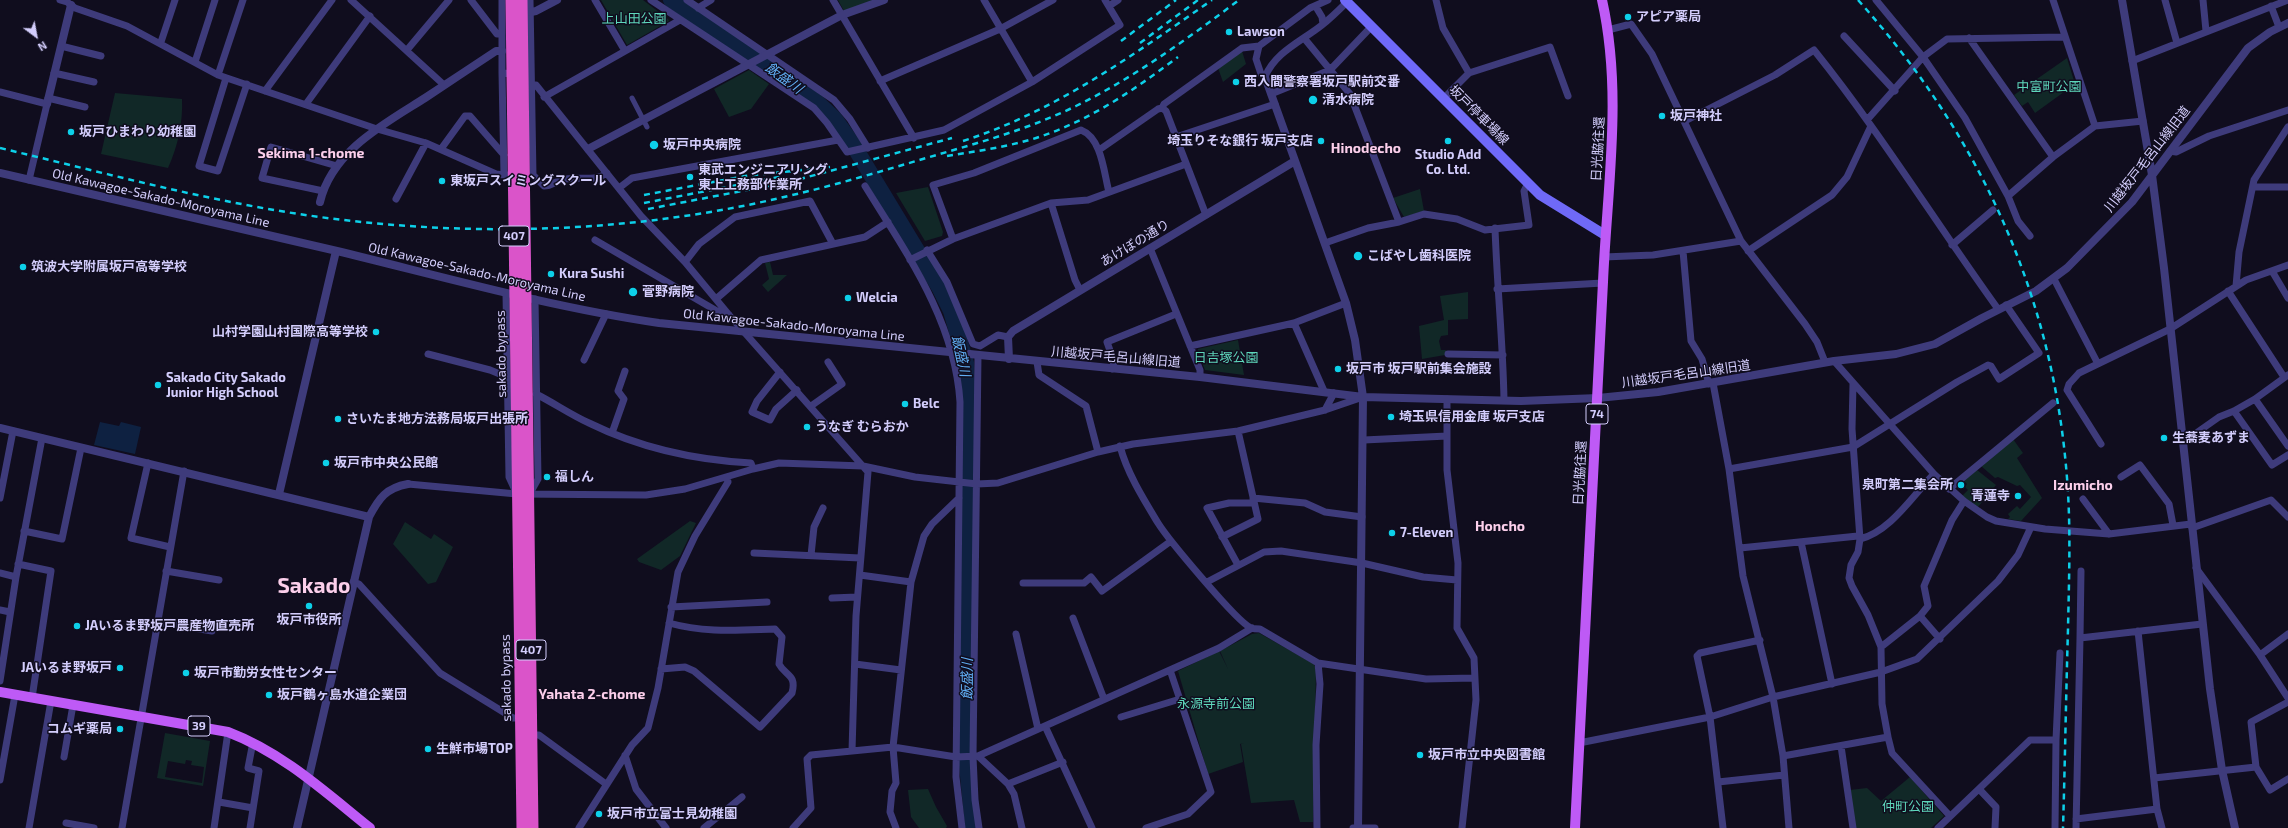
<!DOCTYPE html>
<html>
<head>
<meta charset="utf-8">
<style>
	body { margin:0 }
	#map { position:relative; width:2288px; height:828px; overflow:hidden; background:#100d1e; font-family:"Exo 2",sans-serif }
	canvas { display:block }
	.north { position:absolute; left:16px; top:16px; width:40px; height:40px; -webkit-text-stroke:3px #100d1e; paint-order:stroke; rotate:148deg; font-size:11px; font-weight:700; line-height:16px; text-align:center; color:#d3cdfc }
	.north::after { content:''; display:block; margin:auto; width:14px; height:18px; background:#d3cdfc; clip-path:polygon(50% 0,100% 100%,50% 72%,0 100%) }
</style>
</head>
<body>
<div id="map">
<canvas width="2288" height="828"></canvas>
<div class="north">N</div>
</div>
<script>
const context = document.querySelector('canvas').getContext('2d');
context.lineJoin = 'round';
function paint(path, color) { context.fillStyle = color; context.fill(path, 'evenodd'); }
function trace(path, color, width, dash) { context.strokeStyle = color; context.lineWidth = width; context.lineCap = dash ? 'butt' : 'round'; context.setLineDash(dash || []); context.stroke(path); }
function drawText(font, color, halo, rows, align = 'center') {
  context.font = font + ' "Exo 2","Noto Sans JP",sans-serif'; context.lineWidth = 3; context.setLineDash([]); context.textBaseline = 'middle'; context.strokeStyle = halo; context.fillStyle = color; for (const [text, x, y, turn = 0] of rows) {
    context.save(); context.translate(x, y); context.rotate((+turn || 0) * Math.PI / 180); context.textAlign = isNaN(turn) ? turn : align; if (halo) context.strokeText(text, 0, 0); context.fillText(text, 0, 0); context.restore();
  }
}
const green = new Path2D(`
	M601 0H643L668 19 669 21 627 45Z
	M838 0H876L844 11Z
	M1242 51 1246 64 1223 82 1218 68Z
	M2067 58 2075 84 2035 113 2028 102 2022 106 2014 95Z
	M749 70 769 84 751 109 729 117 714 89Z
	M115 93 182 99C183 123 178 146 168 168L101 154Z
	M928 187 943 232 942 236 925 241 896 193Z
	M1420 189 1424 211 1404 217 1393 198Z
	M770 262 773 275H787L768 292 762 285 769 279 765 263Z
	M1468 292V319L1448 320V335L1441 336 1439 341 1441 350H1446L1445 355 1422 359 1419 326 1444 320 1440 296Z
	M1238 340 1244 375 1205 370 1198 352V349Z
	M2013 439 2023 453 2017 458 2042 498 2021 521 2008 519 2010 517 2008 514 2017 506 2020 509 2031 497 2020 485 2017 486 1998 477 1995 478 1981 466Z
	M1977 470 1996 485 1978 507 1962 496 1968 490 1965 487 1967 484 1963 480Z
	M690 521 696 523 680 556 661 570 639 562 637 559Z
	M405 522 431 539 434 534 453 547 436 582 428 584 393 544Z
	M1259 633 1314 664 1316 670 1313 822H1300L1294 800 1251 803 1241 744 1244 743 1240 744 1243 762 1208 774 1178 671 1219 651 1228 669 1220 651 1252 634Z
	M165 733 210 741 203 786 157 778ZM186 760 192 761 191 765 204 767 202 783 165 777 168 761 185 764Z
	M1910 777 1944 816 1931 828H1855L1850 790 1867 788 1881 801Z
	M928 789 936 807 947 826 946 828H919L911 817 908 790Z`);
const water = new Path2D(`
	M100 422 119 426 121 422 141 427 135 454 94 445Z`);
const river = new Path2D(`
	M671 0 794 85 818 103 835 119 852 143 939 287 951 311 966 363 968 401 967 765 973 828`);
const pedestrian = new Path2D(`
	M632 98 647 127`);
const minor = new Path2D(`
	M60 0 67 2 75 8 127 26 218 75 377 129 426 143 496 174 504 175
	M351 0 444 85
	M471 0 497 34H502
	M502 0V73
	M530 0 533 175 544 186C552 186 554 182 561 180 577 175 593 183 607 173
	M595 0 625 51
	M651 0 814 108 827 123 847 152 944 130 1032 82 1120 25 1105 0
	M687 0 834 100 850 119 868 148
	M833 0 914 138
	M984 0 1032 82
	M1328 0 1310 8 1259 46 1256 59 1261 74 1265 77C1275 52 1302 41 1322 25 1331 18 1339 10 1347 2
	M1436 0 1443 28 1469 73 1444 98
	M1876 0 1923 57 1965 118 2008 196 2053 157 2095 126 2143 121
	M2053 0 2095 126
	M2165 0 2177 43
	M2203 0 2206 31
	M1109 6 1118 0
	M2271 6 2279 27
	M1316 7 1322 17 1323 24
	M698 8 711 0
	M1608 30 1631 24 1652 54 1741 241 1805 324 1817 342 1825 362
	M1844 36 1895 91
	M1304 38 1350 94 1399 222
	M1969 38 2053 157
	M161 42 175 0
	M61 46 101 56
	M407 50 449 0
	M2132 61 2288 0
	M195 62 215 0
	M54 73 94 82
	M1469 73 1550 47 1568 96
	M218 75 243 0
	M226 78 199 166 218 171 247 84
	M880 81 1000 29 1053 0
	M530 85H536L641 216 685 262 729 315 868 472 856 616 852 751
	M265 91 332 0
	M0 92 47 104 29 180
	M1271 94 1330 70 1372 26
	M544 97 680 20
	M48 98 85 107
	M306 104 370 16
	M1162 108 1166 111 1206 215
	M1867 120 1923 57 1947 39 2064 37
	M1685 121 1775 75 1814 50C1880 132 1936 223 1998 309
	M1176 137 1275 104
	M441 149 465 116H470L504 155
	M1099 150 1158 109 1162 108 1164 104 1242 48 1259 46
	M2170 151 2176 152 2209 136 2288 110
	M509 175H504L502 73 516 74
	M865 186C907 254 955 321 960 402L956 777 962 828
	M2254 187H2288
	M619 188 632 178 838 140
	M323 191 262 178 271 147 337 166
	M2008 196 2018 221 2030 236
	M396 199 426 143
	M1051 203 1075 280 1080 290
	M1495 228C1497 286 1503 343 1504 400
	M953 239 1051 203 1088 200 1186 164
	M595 240 722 314 729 315
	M1325 243 1368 228 1399 222 1424 214 1457 219 1485 230 1529 225 1524 191 1528 183
	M1952 245 1993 210
	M1150 248 1200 370V377
	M927 250 947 282 973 344 980 346 998 335 1008 337
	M1683 251 1691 341 1702 359 1709 384
	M1748 251 1832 195 1847 177 1871 126
	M1604 257 1653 255 1741 241
	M910 260 953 239 933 185 974 173 1081 130C1102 138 1104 174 1109 192
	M685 262 699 244 735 217 810 201 833 244
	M2272 271 2288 298
	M2054 279 2097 362
	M2236 286 2239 252 2254 180 2288 127
	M1497 289 1603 283
	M2228 291 2284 377
	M506 293 509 477 515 490
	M716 299 761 260 865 237 888 222
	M1294 323 1324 391
	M1190 346 1294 323 1346 303
	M428 354 490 370 507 377
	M1448 354 1503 355
	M978 356 973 757 975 800 979 828
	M584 360 606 314
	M1834 361 1934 474 1964 501 1987 517 1996 521 2045 529 2109 534 2191 524
	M1037 362 1039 375 1086 406 1098 452
	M1112 369 1114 362 1107 342 1176 314
	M780 372 757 401 752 412 770 420 776 409 797 390
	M1713 383 1729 469 1743 576 1773 697 1783 756 1789 828
	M536 394C554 403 571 415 589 423 640 448 695 460 751 463L753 469
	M1447 399V470L1458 563 1457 628 1474 658 1476 700 1462 828
	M2255 399 2288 446
	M811 406 842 384 828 362
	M1325 410 1334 393
	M2234 411 2272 465 2288 455
	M612 433 624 399 618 391 625 371
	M1364 440 1447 436
	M2182 440 2192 436 2219 417 2234 411 2255 399 2288 375
	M2101 444 2067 390 2069 384 2079 373 2170 329 2246 280 2288 265
	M1120 446C1127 473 1144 500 1158 523 1168 539 1237 622 1251 628 1254 629 1258 629 1260 629L1318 663 1426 679 1474 678
	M148 463 131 538 170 547
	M1729 469 1853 447 1957 382 1988 365 1991 366 1999 379 2039 353 2006 305
	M2121 477 2140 465 2169 504 2173 525
	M408 484 517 494 646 495 685 489 753 469 779 463 863 466 915 477 977 484 998 483 1098 452 1133 444 1238 431 1325 410 1363 397
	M1949 489 2053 403
	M529 495 538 479 535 299
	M0 498 13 431
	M1253 498 1305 503 1325 512 1362 517
	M2083 499 2109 534
	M2192 528 2271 500 2288 517
	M24 531 62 539 81 448
	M1222 537 1258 519 1238 431
	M1860 539C1891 531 1912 496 1934 474
	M1801 542 1832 684
	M1740 548 1858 536
	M754 553 860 558
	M811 555 814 527 823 508
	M18 564 51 571 32 698
	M1238 565 1207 508 1229 503H1253
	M2196 568 2260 655 2288 698
	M166 571 219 580
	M0 573 16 577
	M860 575 911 582 893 747 896 783 892 791 890 812 896 828
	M353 582 359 584 440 673 513 718H521
	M911 582 924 536 932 524 959 498
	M1207 582 1264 552 1281 551 1362 563 1423 577 1457 580
	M1023 583H1084L1091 577 1102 591 1171 541
	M832 598 857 597
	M671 607 767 602
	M0 610 10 612
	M1920 616 1940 639
	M1073 618 1104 699
	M157 622 212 631
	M2138 631 2157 809 2162 828
	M1016 634 1038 729
	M2080 638 2081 571
	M1881 647 1920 616 1928 606 1924 586 1952 520 1964 501
	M2260 655 2288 634
	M855 664 901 670
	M661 669 685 667 694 671 760 727 792 693C797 674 785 676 779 664L782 637 775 629C739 630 704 633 669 623
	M0 681 16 577 42 438
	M1121 717 1180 699
	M1045 726 1092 828
	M532 735H539L606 784
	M1888 737 1892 753 1950 816
	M2056 740 2060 653
	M1579 743 1710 717 1773 697 1881 672 1917 659 1998 581 2018 555 2031 527
	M1841 746 1853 828
	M625 755 636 789 666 828
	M978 756 1008 784 1014 794 1022 828
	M1783 756 1888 737 1882 704 1881 647 1868 615 1852 586 1849 578 1851 565 1858 552 1860 539 1852 429 1853 384
	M64 757 73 705
	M2256 767 2270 790 2288 779
	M2154 778 2256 767 2251 722 2288 702
	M0 780 15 695
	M1718 782 1784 775
	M1008 784 1063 762
	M1979 789 1996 807 1995 828
	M219 802 253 808
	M2076 819 2157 809
	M66 823 94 828
	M29 828 51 701
	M122 828 184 471
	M214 828 228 732
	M250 828 259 771 248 768 253 742
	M579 828 632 745 648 728 658 688 678 572 695 536 728 482 727 477
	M704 828 742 797
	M793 828 811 808 807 759 811 755 893 747 956 757 978 756 1219 648 1252 628
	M1146 828 1188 814 1211 792 1170 670
	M1317 828 1316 745 1320 684 1318 663
	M1353 828H1375
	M1723 828 1710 717 1697 656 1700 653 1760 640
	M1938 828 2030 740H2056L2055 828
	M2076 828 2080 638 2202 624`);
const tertiary = new Path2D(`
	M2122 0 2152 175 2164 268 2210 689 2222 770 2235 828
	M531 12 536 11 557 0
	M1265 77 1346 303 1355 340 1363 397 1358 828
	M47 104 71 5
	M588 149 842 15 884 0
	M0 173C112 200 225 224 337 251 444 277 550 307 659 323L1200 377 1363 397 1521 401 1598 398 1658 392 1834 361 1896 354 1935 344 1982 318 2036 291 2067 268 2132 202 2248 48 2270 32 2288 23
	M320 202C332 151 384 124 425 98 449 82 472 67 496 51H502
	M1009 359 1008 337 1013 331 1295 161
	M0 428 369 517
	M279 494 336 251
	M297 828 369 517C379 498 386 488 408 484`);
const secondary = new Path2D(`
	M1345 0 1540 195 1605 235`);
const primary = new Path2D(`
	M0 692 228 732C283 753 325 792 370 828
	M1575 828C1584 646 1594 464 1603 282 1607 188 1623 93 1602 0`);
const trunk = new Path2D(`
	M511 0 522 828
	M522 0 533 828`);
const rail = new Path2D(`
	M1858 0C1980 136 2053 295 2067 478 2071 528 2069 579 2068 629 2066 695 2065 762 2063 828
	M1121 41 1176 0
	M1140 43 1198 0
	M963 141C1056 111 1133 55 1212 0
	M0 148C114 175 228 207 344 220 490 237 641 231 784 197 828 187 872 174 916 161 970 145 1025 131 1076 106 1135 77 1187 39 1239 0
	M947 156C977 151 1007 147 1036 138 1089 121 1134 90 1178 57
	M644 195 745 176 830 167
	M644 203 784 176
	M648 209 789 182 952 138`);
const markers = [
	[1628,17,4,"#0dd0e9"],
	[1229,32,4,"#0dd0e9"],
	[1236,82,4,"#0dd0e9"],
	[1313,100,5,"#0dd0e9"],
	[1662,116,4,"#0dd0e9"],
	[71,132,4,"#0dd0e9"],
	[1321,141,4,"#0dd0e9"],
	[1448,141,4,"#0dd0e9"],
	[654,145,5,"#0dd0e9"],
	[690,177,4,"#0dd0e9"],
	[442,181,4,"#0dd0e9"],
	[1358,256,5,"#0dd0e9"],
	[23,267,4,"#0dd0e9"],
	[551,274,4,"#0dd0e9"],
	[633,292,5,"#0dd0e9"],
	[848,298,4,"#0dd0e9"],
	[376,332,4,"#0dd0e9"],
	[1338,369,4,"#0dd0e9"],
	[158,385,4,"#0dd0e9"],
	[905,404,4,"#0dd0e9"],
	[1391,417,4,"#0dd0e9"],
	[338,419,4,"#0dd0e9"],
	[807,427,4,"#0dd0e9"],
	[2164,438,4,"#0dd0e9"],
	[326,463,4,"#0dd0e9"],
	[547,477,4,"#0dd0e9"],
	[1961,485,4,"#0dd0e9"],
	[2018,496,4,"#0dd0e9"],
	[1392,533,4,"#0dd0e9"],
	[309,606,4,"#0dd0e9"],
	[77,626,4,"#0dd0e9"],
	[120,668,4,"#0dd0e9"],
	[186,673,4,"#0dd0e9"],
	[269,695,4,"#0dd0e9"],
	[120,729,4,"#0dd0e9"],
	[428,749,4,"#0dd0e9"],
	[1420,755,4,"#0dd0e9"],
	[599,814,4,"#0dd0e9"]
];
const shields = [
	[514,236,30],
	[1597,414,22],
	[531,650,30],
	[199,726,22]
];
const shieldNames = [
	["407",514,236],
	["74",1597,414],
	["407",531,650],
	["39",199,726]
];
const poiNames = [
	["アピア薬局",1636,17],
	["Lawson",1237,32],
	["西入間警察署坂戸駅前交番",1244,82],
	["清水病院",1322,100],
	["坂戸神社",1670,116],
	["坂戸ひまわり幼稚園",79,132],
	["埼玉りそな銀行 坂戸支店",1313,141,"right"],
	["坂戸中央病院",663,145],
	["Studio Add",1448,155,"center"],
	["Co. Ltd.",1448,170,"center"],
	["東武エンジニアリング",698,170],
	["東上工務部作業所",698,185],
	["東坂戸スイミングスクール",450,181],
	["こばやし歯科医院",1367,256],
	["筑波大学附属坂戸高等学校",31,267],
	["Kura Sushi",559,274],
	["菅野病院",642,292],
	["Welcia",856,298],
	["山村学園山村国際高等学校",368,332,"right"],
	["坂戸市 坂戸駅前集会施設",1346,369],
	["Sakado City Sakado",166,378],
	["Junior High School",166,393],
	["Belc",913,404],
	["埼玉県信用金庫 坂戸支店",1399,417],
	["さいたま地方法務局坂戸出張所",346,419],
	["うなぎ むらおか",815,427],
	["生蕎麦あずま",2172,438],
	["坂戸市中央公民館",334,463],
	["福しん",555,477],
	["泉町第二集会所",1953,485,"right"],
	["青蓮寺",2010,496,"right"],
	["7-Eleven",1400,533],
	["坂戸市役所",309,620,"center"],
	["JAいるま野坂戸農産物直売所",85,626],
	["JAいるま野坂戸",112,668,"right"],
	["坂戸市勤労女性センター",194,673],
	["坂戸鶴ヶ島水道企業団",277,695],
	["コムギ薬局",112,729,"right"],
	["生鮮市場TOP",436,749],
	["坂戸市立中央図書館",1428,755],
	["坂戸市立富士見幼稚園",607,814]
];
const parkNames = [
	["上山田公園",634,19],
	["中富町公園",2049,87],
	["日𠮷塚公園",1226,358],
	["永源寺前公園",1216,704],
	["仲町公園",1908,807]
];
const streetNames = [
	["坂戸停車場線",1479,115,45],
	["日光脇往還",1598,149,-87],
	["川越坂戸毛呂山線旧道",2147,159,-52],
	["Old Kawagoe-Sakado-Moroyama Line",161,198,13],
	["あけぼの通り",1135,243,-31],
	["Old Kawagoe-Sakado-Moroyama Line",477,272,13],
	["Old Kawagoe-Sakado-Moroyama Line",794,325,6],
	["sakado bypass",501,354,-91],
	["川越坂戸毛呂山線旧道",1116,357,5],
	["川越坂戸毛呂山線旧道",1686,374,-8],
	["日光脇往還",1580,473,-87],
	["sakado bypass",506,678,-91]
];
const waterNames = [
	["飯盛川",784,78,36],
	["飯盛川",961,356,78],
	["飯盛川",967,679,-90]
];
const neighbourhoodNames = [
	["Hinodecho",1366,148],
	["Sekima 1-chome",311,153],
	["Izumicho",2083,485],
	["Honcho",1500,526],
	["Yahata 2-chome",592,694]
];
const townNames = [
	["Sakado",314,586]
];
paint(green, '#112827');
paint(water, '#0e2141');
trace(river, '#0e2141', 16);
trace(pedestrian, '#3e3b7b', 5);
trace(minor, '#3e3b7b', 7);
trace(tertiary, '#3e3b7b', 8);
trace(secondary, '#6f69f7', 10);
trace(primary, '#be5af6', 10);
trace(trunk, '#da54c9', 11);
trace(rail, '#0dd0e9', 2.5, [6, 5]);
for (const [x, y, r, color] of markers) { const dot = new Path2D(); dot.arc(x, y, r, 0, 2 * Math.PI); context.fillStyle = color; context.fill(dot); trace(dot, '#100d1e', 1.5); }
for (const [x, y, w] of shields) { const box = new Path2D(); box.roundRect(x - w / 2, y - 10, w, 20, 3); context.fillStyle = '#100d1e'; context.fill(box); trace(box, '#d3cdfc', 1); }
drawText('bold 12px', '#d3cdfc', null, shieldNames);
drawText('bold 13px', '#d3cdfc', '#100d1e', poiNames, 'left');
drawText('13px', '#5ed7bb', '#100d1e', parkNames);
drawText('13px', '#d3cdfc', '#100d1e', streetNames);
drawText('italic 14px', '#61aff6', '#100d1e', waterNames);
drawText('bold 14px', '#fccfeb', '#100d1e', neighbourhoodNames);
drawText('bold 21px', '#fccfeb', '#100d1e', townNames);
</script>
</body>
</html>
